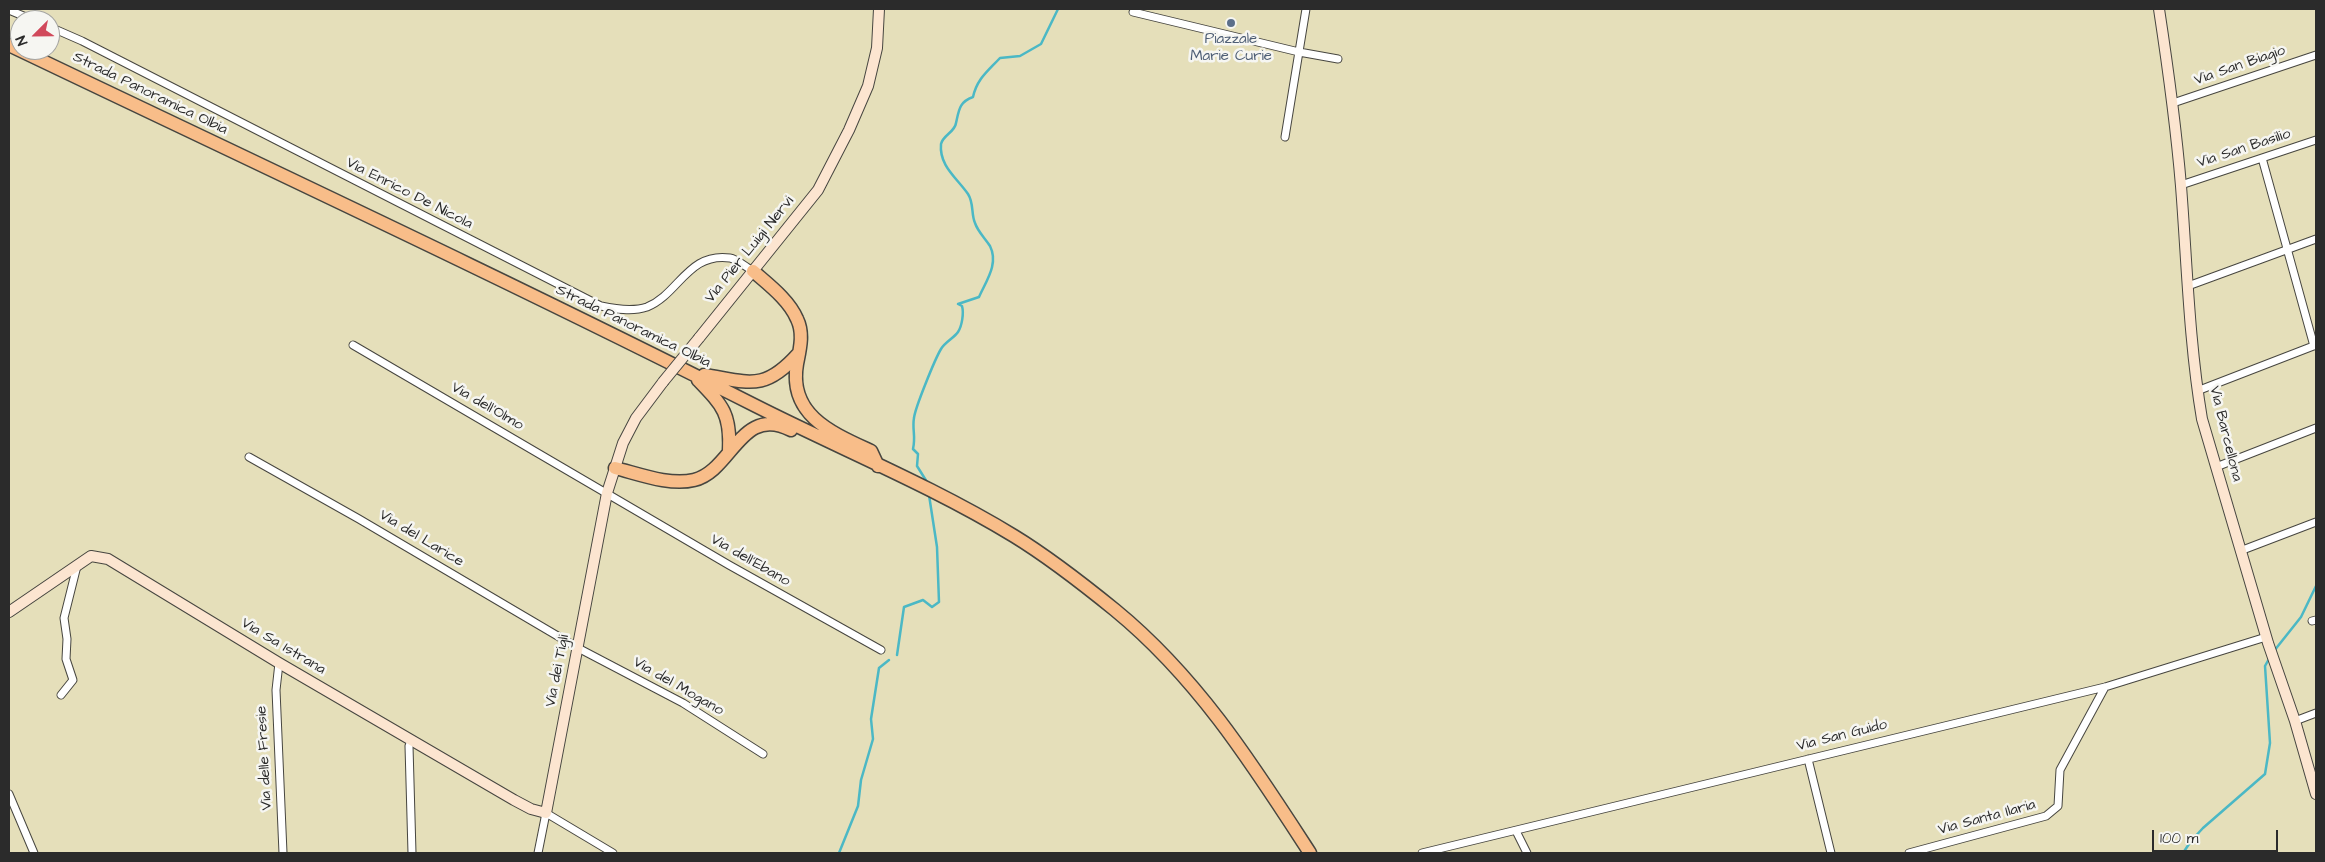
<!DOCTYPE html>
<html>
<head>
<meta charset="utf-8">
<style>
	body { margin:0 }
	#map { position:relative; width:2325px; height:862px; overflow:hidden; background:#e5dfba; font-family:"Architects Daughter",sans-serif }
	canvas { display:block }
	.frame { position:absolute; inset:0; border:10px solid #2b2b2b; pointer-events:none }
	.north { position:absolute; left:10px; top:10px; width:50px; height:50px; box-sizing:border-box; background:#f6f6f2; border:1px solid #a5a5a2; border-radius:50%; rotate:247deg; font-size:14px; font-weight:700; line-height:20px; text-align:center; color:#2b2b2b }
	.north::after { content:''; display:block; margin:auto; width:18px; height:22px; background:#d1495b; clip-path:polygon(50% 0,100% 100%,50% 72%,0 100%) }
	.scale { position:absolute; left:2152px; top:830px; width:126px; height:22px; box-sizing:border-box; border:2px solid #2b2b2b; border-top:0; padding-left:6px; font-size:15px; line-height:18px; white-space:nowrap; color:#2b2b2b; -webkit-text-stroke:4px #f6f6f2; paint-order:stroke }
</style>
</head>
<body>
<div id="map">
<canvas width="2325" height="862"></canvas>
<div class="frame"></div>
<div class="north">N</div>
<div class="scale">100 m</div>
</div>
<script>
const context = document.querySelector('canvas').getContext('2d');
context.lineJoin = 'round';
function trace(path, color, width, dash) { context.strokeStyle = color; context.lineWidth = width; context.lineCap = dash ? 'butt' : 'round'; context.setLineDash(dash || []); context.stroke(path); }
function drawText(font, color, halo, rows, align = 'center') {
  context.font = font + ' "Architects Daughter",sans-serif'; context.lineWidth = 5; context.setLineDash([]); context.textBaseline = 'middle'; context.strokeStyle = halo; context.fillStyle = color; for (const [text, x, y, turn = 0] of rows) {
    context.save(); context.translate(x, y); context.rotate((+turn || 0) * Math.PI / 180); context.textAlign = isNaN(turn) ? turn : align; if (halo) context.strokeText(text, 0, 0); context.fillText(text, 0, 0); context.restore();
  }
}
const stream = new Path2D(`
	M927 482 917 466 918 454 913 449C916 436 912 429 914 418 915 408 935 359 941 349 945 342 954 338 958 332 962 326 964 313 962 306L958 304 979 297C986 281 999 264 990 246 985 238 978 232 975 223 971 214 974 203 968 194 957 178 939 166 941 144 943 135 955 132 956 123 959 110 959 102 973 97 977 79 987 72 1000 58L1020 56 1041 44 1058 9
	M2274 651 2301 617 2316 586
	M897 655 904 607 923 600 932 607 939 602 937 547 929 495
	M839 853 858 806 861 780 873 739 871 719 879 668 889 660
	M2183 853 2191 841 2203 828 2265 774 2270 743 2265 666 2270 657`);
const street = new Path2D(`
	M9 10 33 20
	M1133 12 1299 52 1338 59
	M50 27 82 41 601 306C615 309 632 312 647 307 679 294 688 252 730 258 737 259 747 268 753 271
	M2173 103 2316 55
	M1285 137 1306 9
	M2262 158 2314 346
	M2181 185 2316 140
	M2188 286 2316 239
	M353 345 729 565 881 650
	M2197 391 2316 345
	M249 457 359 519 578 648 683 703 763 754
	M2216 467 2316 428
	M2240 551 2316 522
	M2312 621 2316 620
	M279 663 276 690 283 853
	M61 695 73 680 66 659 67 639 64 618 77 566
	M2295 721 2316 713
	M411 740 409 746 412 853
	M1808 759 1831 853
	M9 794 34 853
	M1516 831 1527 853
	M538 853 546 813 613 853
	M1422 853 2105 687 2266 637
	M1909 853 2046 816 2058 806 2060 770 2105 687`);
const secondary = new Path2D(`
	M2159 9C2168 68 2176 126 2181 186 2187 263 2189 342 2202 419L2268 643 2295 721 2316 794
	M699 338 818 190 849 130 868 86 877 48 879 9
	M9 612 91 556 108 559 279 663 514 800 531 809 546 813 607 493 623 443 636 418 663 382`);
const highway = new Path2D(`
	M9 45C258 164 509 281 756 406 841 449 932 486 1014 536 1050 558 1083 584 1115 610 1198 678 1253 765 1310 853
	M753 271C769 285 789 300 797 319 804 333 800 349 797 364 788 415 832 433 871 451L878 466
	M704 375C749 382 764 392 798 354
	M698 380C723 406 731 414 729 451
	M615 468C639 474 670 486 694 480 732 471 741 404 791 430`);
const secondaryBridge = new Path2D(`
	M663 382 699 338`);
const markers = [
	[1231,23,5,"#5c6f8a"]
];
const serviceNames = [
	["Piazzale",1231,40],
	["Marie Curie",1231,57]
];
const streetNames = [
	["Via San Biagio",2240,66,-19],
	["Strada Panoramica Olbia",150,94,26],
	["Via San Basilio",2244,149,-18],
	["Via Enrico De Nicola",409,194,27],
	["Via Pier Luigi Nervi",750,250,-51],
	["Strada Panoramica Olbia",633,327,26],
	["Via dell'Olmo",487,407,30],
	["Via Barcellona",2225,434,76],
	["Via del Larice",421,539,31],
	["Via dell'Ebano",750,561,30],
	["Via Sa Istrana",283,647,31],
	["Via dei Tigli",558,671,-79],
	["Via del Mogano",678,687,30],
	["Via San Guido",1842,736,-14],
	["Via delle Fresie",265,758,-93],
	["Via Santa Ilaria",1987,818,-15]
];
trace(stream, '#4bb8c5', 2.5);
trace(street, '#474640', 9);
trace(secondary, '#474640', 12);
trace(highway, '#474640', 15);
trace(street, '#fff', 7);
trace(secondary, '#fce5d0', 10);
trace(highway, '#f8bd89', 12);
trace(secondaryBridge, '#474640', 12, []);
trace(secondaryBridge, '#fce5d0', 10);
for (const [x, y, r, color] of markers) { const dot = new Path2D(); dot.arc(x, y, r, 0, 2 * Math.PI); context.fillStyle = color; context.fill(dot); trace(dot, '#f6f6f2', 2); }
drawText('15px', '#4e5e75', '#f6f6f2', serviceNames);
drawText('15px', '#2b2b2b', '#f6f6f2', streetNames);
</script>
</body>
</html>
